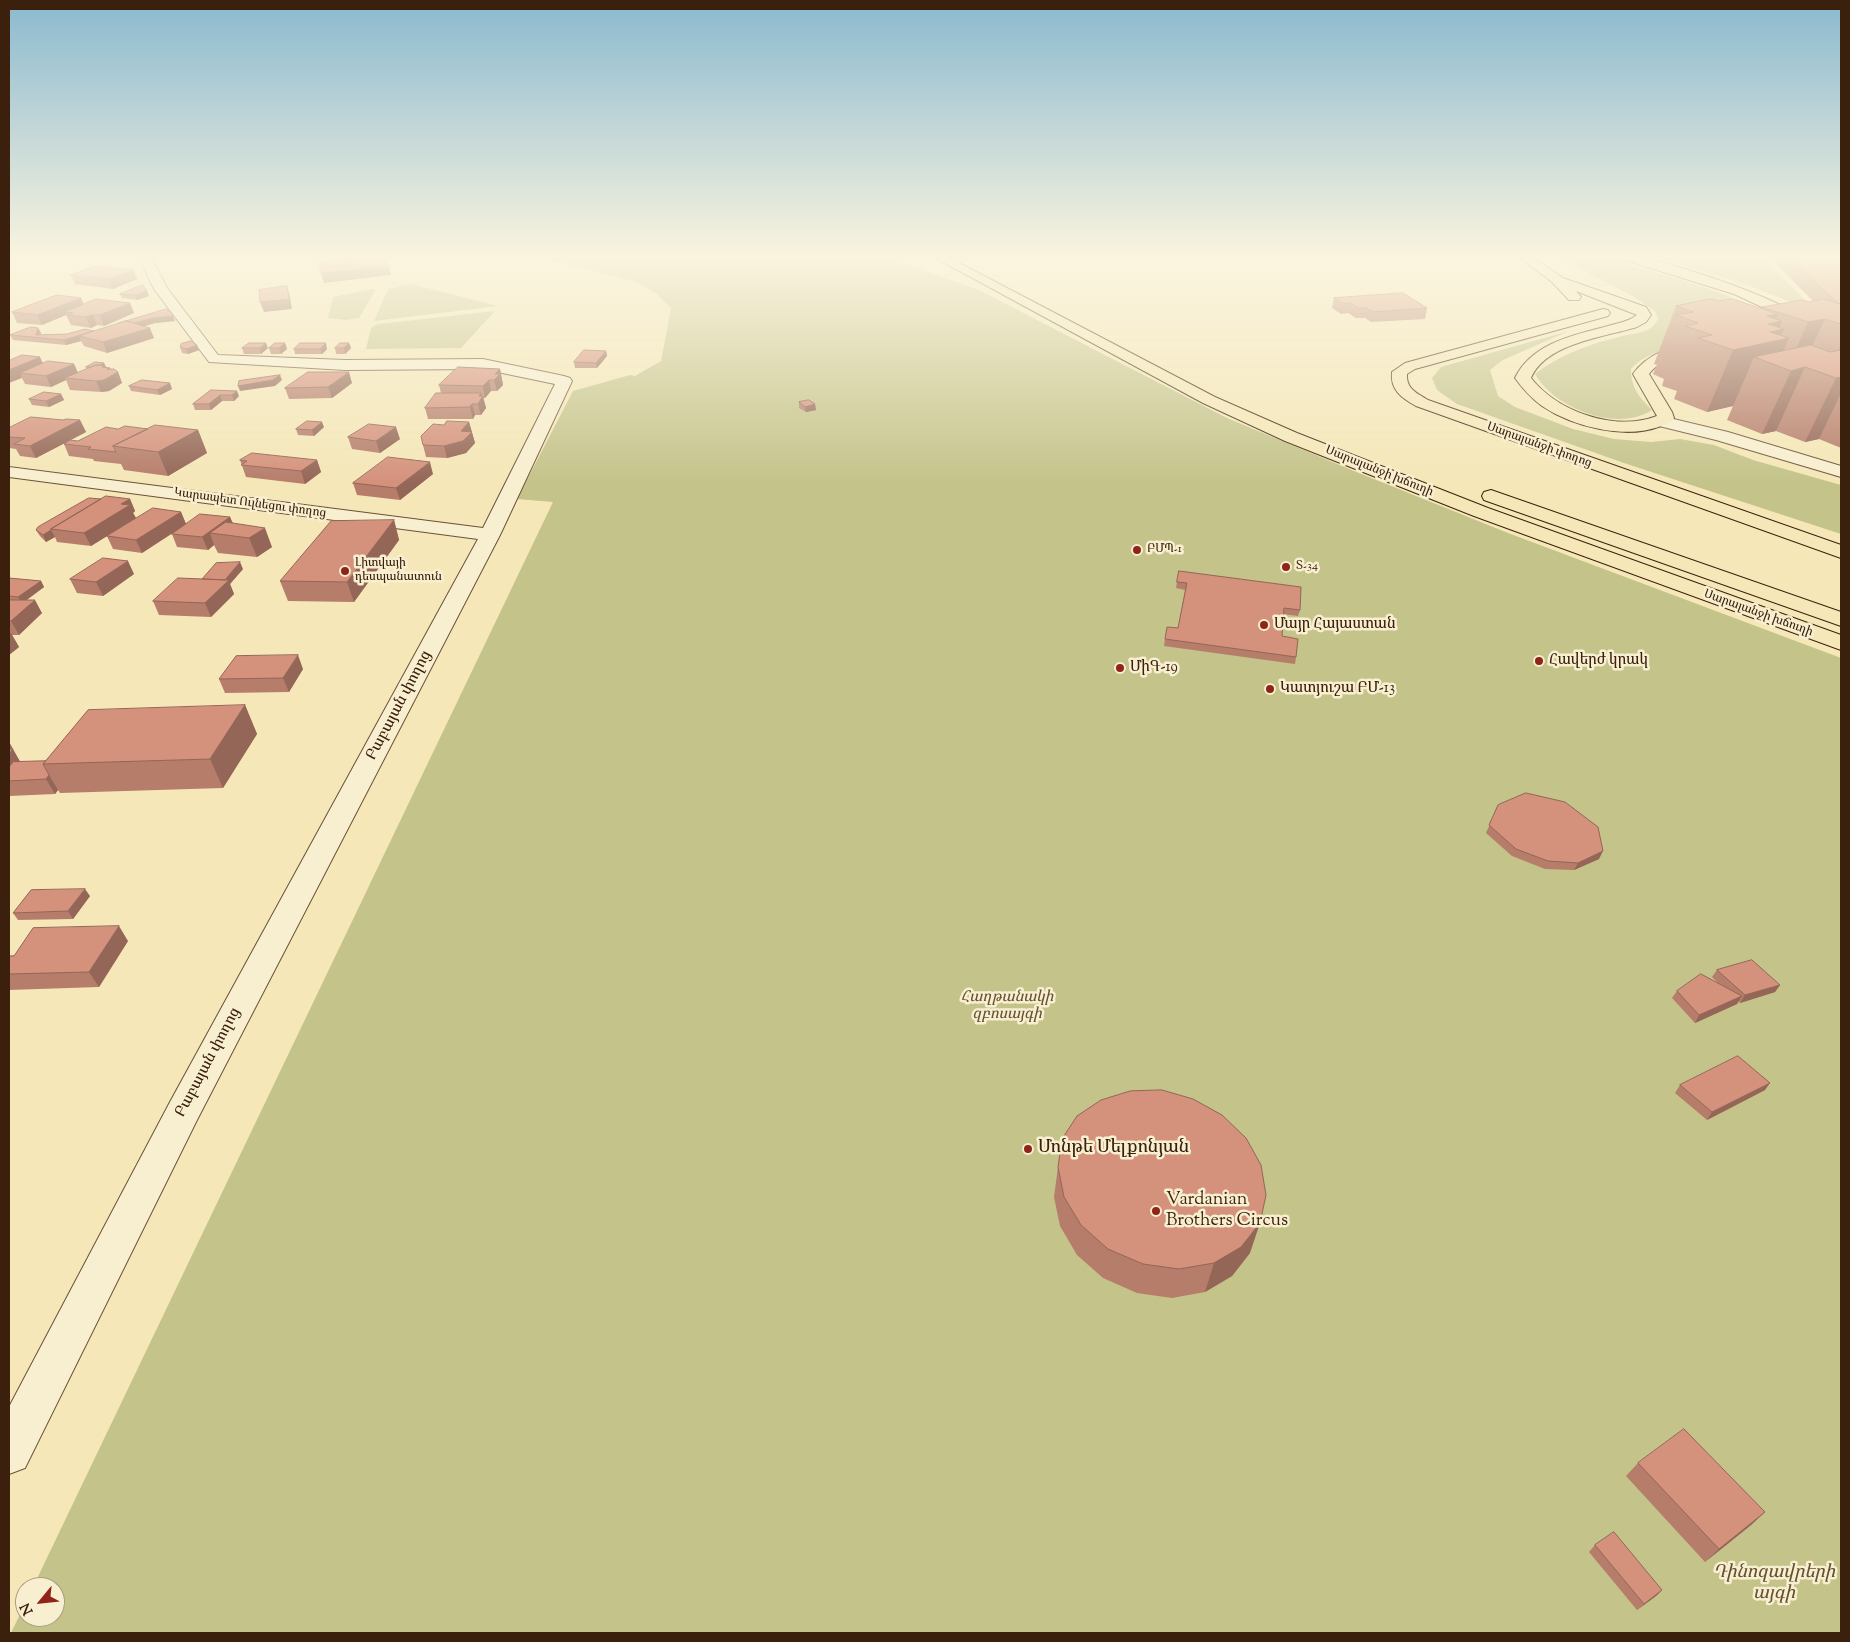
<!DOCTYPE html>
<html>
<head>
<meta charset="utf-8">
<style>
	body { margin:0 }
	#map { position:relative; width:1850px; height:1642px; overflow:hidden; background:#f5e7b8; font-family:"Sorts Mill Goudy",serif }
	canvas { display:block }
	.frame { position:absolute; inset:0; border:10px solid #3b210d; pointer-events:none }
	.north { position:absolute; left:15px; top:1577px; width:50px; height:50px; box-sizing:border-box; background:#f8efd1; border:1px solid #ac9d83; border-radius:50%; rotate:242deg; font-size:14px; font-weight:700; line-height:20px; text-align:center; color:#3b210d }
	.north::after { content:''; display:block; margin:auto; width:18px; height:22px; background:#8f2418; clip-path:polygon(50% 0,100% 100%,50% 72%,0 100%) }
</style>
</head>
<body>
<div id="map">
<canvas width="1850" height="1642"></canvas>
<div class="frame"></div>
<div class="north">N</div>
</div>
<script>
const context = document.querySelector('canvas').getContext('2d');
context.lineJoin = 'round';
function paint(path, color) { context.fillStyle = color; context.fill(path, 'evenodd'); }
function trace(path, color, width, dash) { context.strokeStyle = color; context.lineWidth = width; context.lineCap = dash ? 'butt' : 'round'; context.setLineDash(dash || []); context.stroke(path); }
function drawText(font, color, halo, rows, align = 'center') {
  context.font = font + ' "Sorts Mill Goudy","Noto Serif Armenian",serif'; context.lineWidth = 5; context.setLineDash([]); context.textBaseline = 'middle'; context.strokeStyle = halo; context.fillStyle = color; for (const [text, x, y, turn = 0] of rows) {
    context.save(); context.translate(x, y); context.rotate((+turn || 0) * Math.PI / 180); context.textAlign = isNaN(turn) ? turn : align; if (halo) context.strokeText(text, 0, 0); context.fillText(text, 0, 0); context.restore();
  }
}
const green = new Path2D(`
	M595 255H879L979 290 1227 418 1354 471 1508 533 1841 658V1633H11L25 1604V1617H55V1587H33L553 502 517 499 573 391 630 375 635 376 661 361 671 308 657 294 636 282 544 258Z
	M1555 255H1599L1707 288 1767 311C1746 321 1724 334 1702 341 1677 349 1650 348 1631 369 1631 388 1639 397 1652 410 1617 433 1554 408 1535 374 1559 355 1590 344 1619 337 1627 334 1637 334 1645 331 1652 328 1656 324 1658 318L1655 311 1634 297Z
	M1651 255H1760L1818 313 1750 286Z
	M411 284 498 306 374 321 388 289Z
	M372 289H376L359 318 346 320 328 318 333 297Z
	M495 311 461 348 366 349 371 328 378 324Z
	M1569 331 1503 360 1490 370 1498 396 1515 407 1573 429 1614 439 1651 442 1680 439 1714 445 1753 460 1841 485V534L1624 463 1457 404 1437 390 1432 378 1441 367Z`);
const minor = new Path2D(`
	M138 255H150L167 288 218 355 345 360 483 359 564 376 570 378 572 381 500 535 197 1120 25 1468 9 1474V1407L170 1102 478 539 9 477V467L483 528 555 384 483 369 345 370 209 362 154 289Z
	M1661 416 1728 432 1841 466V477L1716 440 1655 425 1653 421 1655 417Z`);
const major = new Path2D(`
	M930 255H944L1215 397 1297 433 1488 508 1841 635V650L1474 516 1285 441 1203 403Z
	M1516 255H1530L1563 278 1646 307 1651 315 1646 322 1637 327C1605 337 1546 343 1531 378 1558 412 1615 432 1657 416L1633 374C1646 356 1673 342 1695 348L1697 351 1695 354C1677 359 1661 358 1649 374L1672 412 1674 418C1671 423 1667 424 1661 426 1626 440 1573 427 1542 406 1531 398 1523 389 1515 378 1532 343 1574 335 1608 326 1618 323 1628 322 1637 315L1576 291 1581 297 1579 300H1569L1552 282Z
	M1616 255C1634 253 1651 259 1668 264 1717 278 1765 295 1810 320L1812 323 1805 327 1734 294 1618 258Z
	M1603 309 1608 310 1610 313 1608 316 1415 369 1407 374C1406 389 1417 393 1428 400L1841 545V558L1416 406C1402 398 1390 390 1392 372L1405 363Z
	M1491 490 1841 612V626L1484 500 1482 496 1484 492Z`);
const wall = new Path2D(`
	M1767 255H1828L1836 261 1841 262V448L1819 439 1805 442 1776 431 1762 434 1727 420 1733 406 1707 412 1674 399 1677 391 1662 386 1664 379 1653 374 1657 365 1654 364 1676 306 1718 301 1762 309V307L1813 301Z
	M134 270 137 279 113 289 75 284 71 275Z
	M147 291 149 296 137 300 122 298 120 294Z
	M81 298 84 304 130 303 134 313 104 326 97 325 91 328 71 325 66 315 42 325 17 323 12 312Z
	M1334 298 1427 308 1425 319 1371 322 1365 318H1356L1348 313 1341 314 1332 308Z
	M173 316 175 321 155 323 144 326 154 338 107 353 84 346 81 341 66 345 13 340 10 335 38 328 41 333 40 335 67 334 94 331Z
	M285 343 287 349 281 354H271L269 348Z
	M349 343 351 348 345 354H336L335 348Z
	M180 347 199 350 188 354 182 353Z
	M242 348H268L261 354H244Z
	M294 349H327L322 354H295Z
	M606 351 607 356 597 368H575L574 362Z
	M9 361 43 363 74 364 78 373 87 369 86 367 104 363 106 367 118 372 122 383 109 391 101 392 70 390 66 380 51 387 25 384 22 378Z
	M500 369 503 385 497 391H491L485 398H483L486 408 481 415H475L473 419H428L425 408 441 393 439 385Z
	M352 383 332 398 289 399 285 388Z
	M129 386 172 389 160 395 131 391Z
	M211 390 239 396 234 401H222L211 410H195L193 404Z
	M61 394 64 400 49 407 32 405 29 399Z
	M799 402 815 404 816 410 806 412 799 408Z
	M63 420H80L86 432 36 458 20 456 16 449 9 448V428Z
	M469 422 475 443 466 453 447 458 426 457 423 445 444 425Z
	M324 427 314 436 298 435 296 429Z
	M118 429H148L198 430 207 453 168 476 124 470 121 464 94 461 93 459 69 456 64 444 78 441Z
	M348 437 400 439 380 453 352 449Z
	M240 460H317L321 472 305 484 246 477Z
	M433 474 400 500 357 495 353 483Z
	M101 499H130L135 511 133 513 136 518 91 546 57 542 55 537 46 542 40 536 36 530Z
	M181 512 186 524 230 517 233 523 272 547 257 557 218 553 214 545 208 550 177 547 172 534 173 533 142 553 113 549 107 536Z
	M394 520 399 540 354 602 288 601 280 581Z
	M243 569 230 584 234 594 211 617 159 615 153 601 202 579Z
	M1179 571 1300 610 1298 616 1283 614 1282 636 1296 657 1295 664 1164 646 1165 639 1178 628 1185 590 1176 588Z
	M134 574 103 596 77 593 70 579Z
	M9 578 41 581 44 587 27 600 42 613 19 635H12L19 647 9 655Z
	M303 669 289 692 225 693 219 679Z
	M245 705 257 734 223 788 60 793 58 790 55 794 9 796V742L20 762 46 761Z
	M1498 805 1599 859 1574 870 1545 869 1512 856 1486 833Z
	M90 896 73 919 18 920 13 913Z
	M128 941 99 987 9 990V956Z
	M1717 970 1780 985 1775 992 1740 1003 1739 1001 1737 1004 1695 1023 1672 998 1677 991 1720 985 1712 977Z
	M1680 1085 1765 1090 1707 1120 1675 1093Z
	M1058 1167 1250 1253 1232 1276 1205 1292 1172 1298 1137 1293 1103 1278 1077 1255 1060 1226 1054 1197Z
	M1638 1463 1765 1512 1751 1525 1705 1562 1626 1476Z
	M1595 1545 1662 1590 1656 1596 1637 1610 1589 1552Z`);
const shadedWall = new Path2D(`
	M389 266 391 275 324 283 321 273Z
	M134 270 137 279 113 289 109 279Z
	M287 286 290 296 292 309 264 312 260 302Z
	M147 291 149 296 137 300 135 295Z
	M81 298 85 308 65 312 66 315 42 325 37 315Z
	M130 303 134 313 104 326 100 315Z
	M1778 314 1774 323 1782 321 1778 330 1784 329 1779 340 1789 338 1777 366 1754 357 1733 406 1707 412 1733 350 1767 316Z
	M93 315 97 325 91 328 86 317Z
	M173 316 175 321 155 323 129 331 127 325 153 318Z
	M1825 319 1802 368 1805 367 1776 431 1762 434 1791 371 1787 369 1808 322Z
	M38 328 41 333 39 338 36 335Z
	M150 328 154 338 107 353 103 342Z
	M94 331 79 336 81 341 66 345 64 340Z
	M266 343 268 348 261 354 260 348Z
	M285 343 287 349 281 354 279 348Z
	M326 343 327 349 322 354 320 349Z
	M349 343 351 348 345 354 344 348Z
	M1841 344V371L1826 375Z
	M197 345 199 350 188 354 186 349Z
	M606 351 607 356 597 368 596 363Z
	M40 357 45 368 20 373 22 378 9 383V370Z
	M104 363 107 369 110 368 113 374 118 372 122 383 109 391 101 392 96 381 95 367Z
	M74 364 79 375 65 378 66 380 51 387 46 376Z
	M500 369 503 385 497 391 494 380 495 374Z
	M349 372 352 383 332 398 328 387Z
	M280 375 282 380 275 386 240 391 238 386Z
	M1841 377V393L1819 439 1805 442 1836 378Z
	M489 380 491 391 485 398 483 386Z
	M170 383 172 389 160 395 157 390Z
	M237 391 239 396 234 401 232 395Z
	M481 393 482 397 483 396 486 408 481 415 478 404 479 396Z
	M61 394 64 400 49 407 46 401Z
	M220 395 222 401 211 410 209 404Z
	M472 404 475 415 473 419 470 407Z
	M815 404 816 410 806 412 805 407Z
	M80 420 86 432 36 458 30 446Z
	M322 422 324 427 314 436 312 430Z
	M469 422 475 443 466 453 447 458 444 446 461 431Z
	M396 427 400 439 380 453 376 441Z
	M198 430 207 453 168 476 158 452Z
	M317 460 321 472 305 484 301 471Z
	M430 462 433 474 400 500 396 488Z
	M130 499 135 511 133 513 136 518 91 546 84 533 121 504Z
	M181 512 186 524 142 553 136 540Z
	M230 517 235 530 210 533 214 545 208 550 202 537Z
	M394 520 399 540 354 602 347 582Z
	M265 528 272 547 257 557 249 538Z
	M51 530 55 537 46 542 43 535Z
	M128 561 134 574 103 596 96 582Z
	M240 562 243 569 230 584 234 594 211 617 205 603Z
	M41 581 44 587 22 603 18 597Z
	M35 600 42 613 19 635 11 621Z
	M11 633 19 647 9 655V634Z
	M298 655 303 669 289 692 283 678Z
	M245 705 257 734 223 788 210 759Z
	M9 742 18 758 26 771 9 773Z
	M49 775 58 790 55 794 46 779Z
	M1603 851 1599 859 1574 870 1578 863Z
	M85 889 90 896 73 919 68 911Z
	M119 926 128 941 99 987 89 972Z
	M1780 985 1775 992 1740 1003 1745 995Z
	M1742 996 1737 1004 1695 1023 1699 1015Z
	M1770 1083 1765 1090 1707 1120 1712 1112Z
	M1260 1223 1250 1253 1232 1276 1205 1292 1214 1263Z
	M1765 1512 1751 1525 1705 1562 1719 1549Z
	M1662 1590 1656 1596 1637 1610 1644 1604Z`);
const building = new Path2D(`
	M350 255H384L389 266 321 273 318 263 351 260Z
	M1787 255H1828L1836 261 1841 262V304L1838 303Z
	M96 266 134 270 109 279 71 275Z
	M143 285 147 291 135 295 120 294Z
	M287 286 289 299 260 302 259 290Z
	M1403 293 1427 308 1373 312 1367 308H1358L1350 303 1343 304 1334 298Z
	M57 295 81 298 37 315 12 312Z
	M96 299 130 303 100 315H93L86 317 67 315 73 313 65 312Z
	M1711 299 1718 301 1732 299 1778 314 1767 316 1782 321 1768 324 1784 329 1770 332 1789 338 1733 350 1698 338 1712 335 1685 326 1698 323 1676 315 1694 312 1676 306Z
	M1824 299 1839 304H1841V324L1825 319 1808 322 1762 307 1802 300 1809 302Z
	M167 309 173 316 153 318 134 323 126 321 119 323Z
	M126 321 150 328 103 342 79 336Z
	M31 327 38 328 36 335 67 334 85 329 94 331 64 340 10 335Z
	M191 341 197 345 186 349 180 347 181 344Z
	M249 343H266L260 348H242Z
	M275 343H285L279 348H269Z
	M300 343H326L320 349H294Z
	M340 343H349L344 348H335Z
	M1811 345 1830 352 1841 350V377L1836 378 1805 367 1791 371 1754 357Z
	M584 350 606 351 596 363 574 362Z
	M22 355 40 357 9 370V361Z
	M48 361 74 364 46 376 20 373Z
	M95 362 104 363 100 365H96L91 367H86Z
	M96 365 105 366 102 367 110 368 107 369H114L118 372 104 380 96 381 65 378Z
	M458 367 500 369 495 374H500L494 380H489L483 386 439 385Z
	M308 372H349L328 387 285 388Z
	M280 375 273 380 238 386 239 381Z
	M142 380 170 383 157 390 129 386Z
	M211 390 237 391 232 395H220L209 404H193Z
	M44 392 61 394 46 401 29 399Z
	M436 393H481L479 396H483L478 404H472L470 407 425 408Z
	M809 400 815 404 805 407 799 402Z
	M31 417 63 420 66 419 80 420 30 446 14 444 25 438 9 437V428Z
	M307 421 322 422 312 430 296 429Z
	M447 421 469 422 461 431 472 432 463 441 444 446 423 445 421 436 433 424 444 425Z
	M369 424 396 427 376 441 348 437Z
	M155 425 198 430 158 452 113 446Z
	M125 426 148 429 113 446 116 452 88 449 91 447 64 444 70 440 78 441 106 427 118 429Z
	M252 453 317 460 301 471 241 465 247 461 240 460Z
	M388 457 430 462 396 488 353 483Z
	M106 496 130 499 121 504 130 505 84 533 51 529Z
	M89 498 101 499 51 529V530L43 535 36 530 38 527Z
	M153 508 181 512 136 540 107 536Z
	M200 514 230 517 202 537 172 534Z
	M394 520 347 582 280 581 331 521Z
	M226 522 265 528 249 538 210 533Z
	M103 558 128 561 96 582 70 579Z
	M240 562 225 580 202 579 216 563Z
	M1179 571 1301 587 1300 610 1284 608 1282 636 1298 639 1296 657 1165 639 1167 627 1178 628 1187 583 1177 582Z
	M9 578 41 581 18 597 9 596Z
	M178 578 229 580 205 603 153 601Z
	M9 600H35L11 621H9Z
	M298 655 283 678 219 679 236 656Z
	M245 705 210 759 43 764 88 710Z
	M9 749H13L9 754Z
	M46 761 43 764 49 775 46 779 9 781V767L13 762Z
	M1526 793 1565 802 1598 827 1603 851 1578 863 1548 861 1516 849 1489 825 1498 805Z
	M85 889 68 911 13 913 31 890Z
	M119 926 89 972 9 974V956H14L33 928Z
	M1752 960 1780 985 1745 995 1717 970Z
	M1701 974 1742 996 1699 1015 1677 991Z
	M1738 1056 1770 1083 1712 1112 1680 1085Z
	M1162 1090 1193 1099 1222 1115 1246 1138 1261 1165 1266 1195 1260 1223 1241 1247 1214 1263 1179 1269 1143 1264 1108 1249 1081 1225 1064 1197 1058 1167 1062 1139 1077 1116 1101 1100 1130 1091Z
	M1684 1429 1765 1512 1719 1549 1638 1463Z
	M1614 1532 1662 1590 1644 1604 1595 1545Z`);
const markers = [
	[1137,550,5,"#8f2418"],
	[1286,567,5,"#8f2418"],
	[345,571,5,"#8f2418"],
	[1264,625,5,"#8f2418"],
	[1539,661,5,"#8f2418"],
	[1120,668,5,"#8f2418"],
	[1270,689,5,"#8f2418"],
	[1028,1149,5,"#8f2418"],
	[1156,1211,5,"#8f2418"]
];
const farStreetnames = [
	["Սարալանջի փողոց",1539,446,20],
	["Սարալանջի խճուղի",1379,472,22],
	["Կարապետ Ուլնեցու փողոց",250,504,8],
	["Սարալանջի խճուղի",1758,614,20]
];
const farPoinames = [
	["ԲՄՊ-1",1147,550],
	["Լիտվայի",355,564],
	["դեսպանատուն",355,578],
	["Տ-34",1296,567]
];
const poiNames = [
	["Մայր Հայաստան",1274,625],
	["Հավերժ կրակ",1549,661],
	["ՄիԳ-19",1130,668],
	["Կատյուշա ԲՄ-13",1280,689]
];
const streetNames = [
	["Բաբայան փողոց",400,706,-62],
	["Բաբայան փողոց",209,1063,-62]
];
const parkNames = [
	["Հաղթանակի",1007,998],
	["զբոսայգի",1007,1015]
];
const nearPoinames = [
	["Մոնթե Մելքոնյան",1038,1149],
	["Vardanian",1166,1201],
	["Brothers Circus",1166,1222]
];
const nearParknames = [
	["Դինոզավրերի",1774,1574],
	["այգի",1774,1595]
];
paint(green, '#c3c38a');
trace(minor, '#6a5238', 2);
trace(major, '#3b210d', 2);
paint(minor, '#f8efd1');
paint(major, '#f5e7b8');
paint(wall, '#b67d6b');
paint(shadedWall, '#946657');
paint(building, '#d4917c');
trace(building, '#946657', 1);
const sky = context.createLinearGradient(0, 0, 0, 484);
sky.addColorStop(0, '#8ab9cf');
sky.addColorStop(0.53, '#faf4df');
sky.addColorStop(1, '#faf4df00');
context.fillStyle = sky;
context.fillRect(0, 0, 1850, 484);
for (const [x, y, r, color] of markers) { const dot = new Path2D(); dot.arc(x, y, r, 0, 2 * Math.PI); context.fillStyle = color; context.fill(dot); trace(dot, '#f8efd1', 2); }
drawText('12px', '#3b210d', '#f8efd1', farStreetnames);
drawText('12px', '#3b210d', '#f8efd1', farPoinames, 'left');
drawText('15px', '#3b210d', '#f8efd1', poiNames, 'left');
drawText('15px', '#3b210d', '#f8efd1', streetNames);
drawText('italic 15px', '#645232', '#f8efd1', parkNames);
drawText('18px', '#3b210d', '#f8efd1', nearPoinames, 'left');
drawText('italic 18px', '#645232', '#f8efd1', nearParknames);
</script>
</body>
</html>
